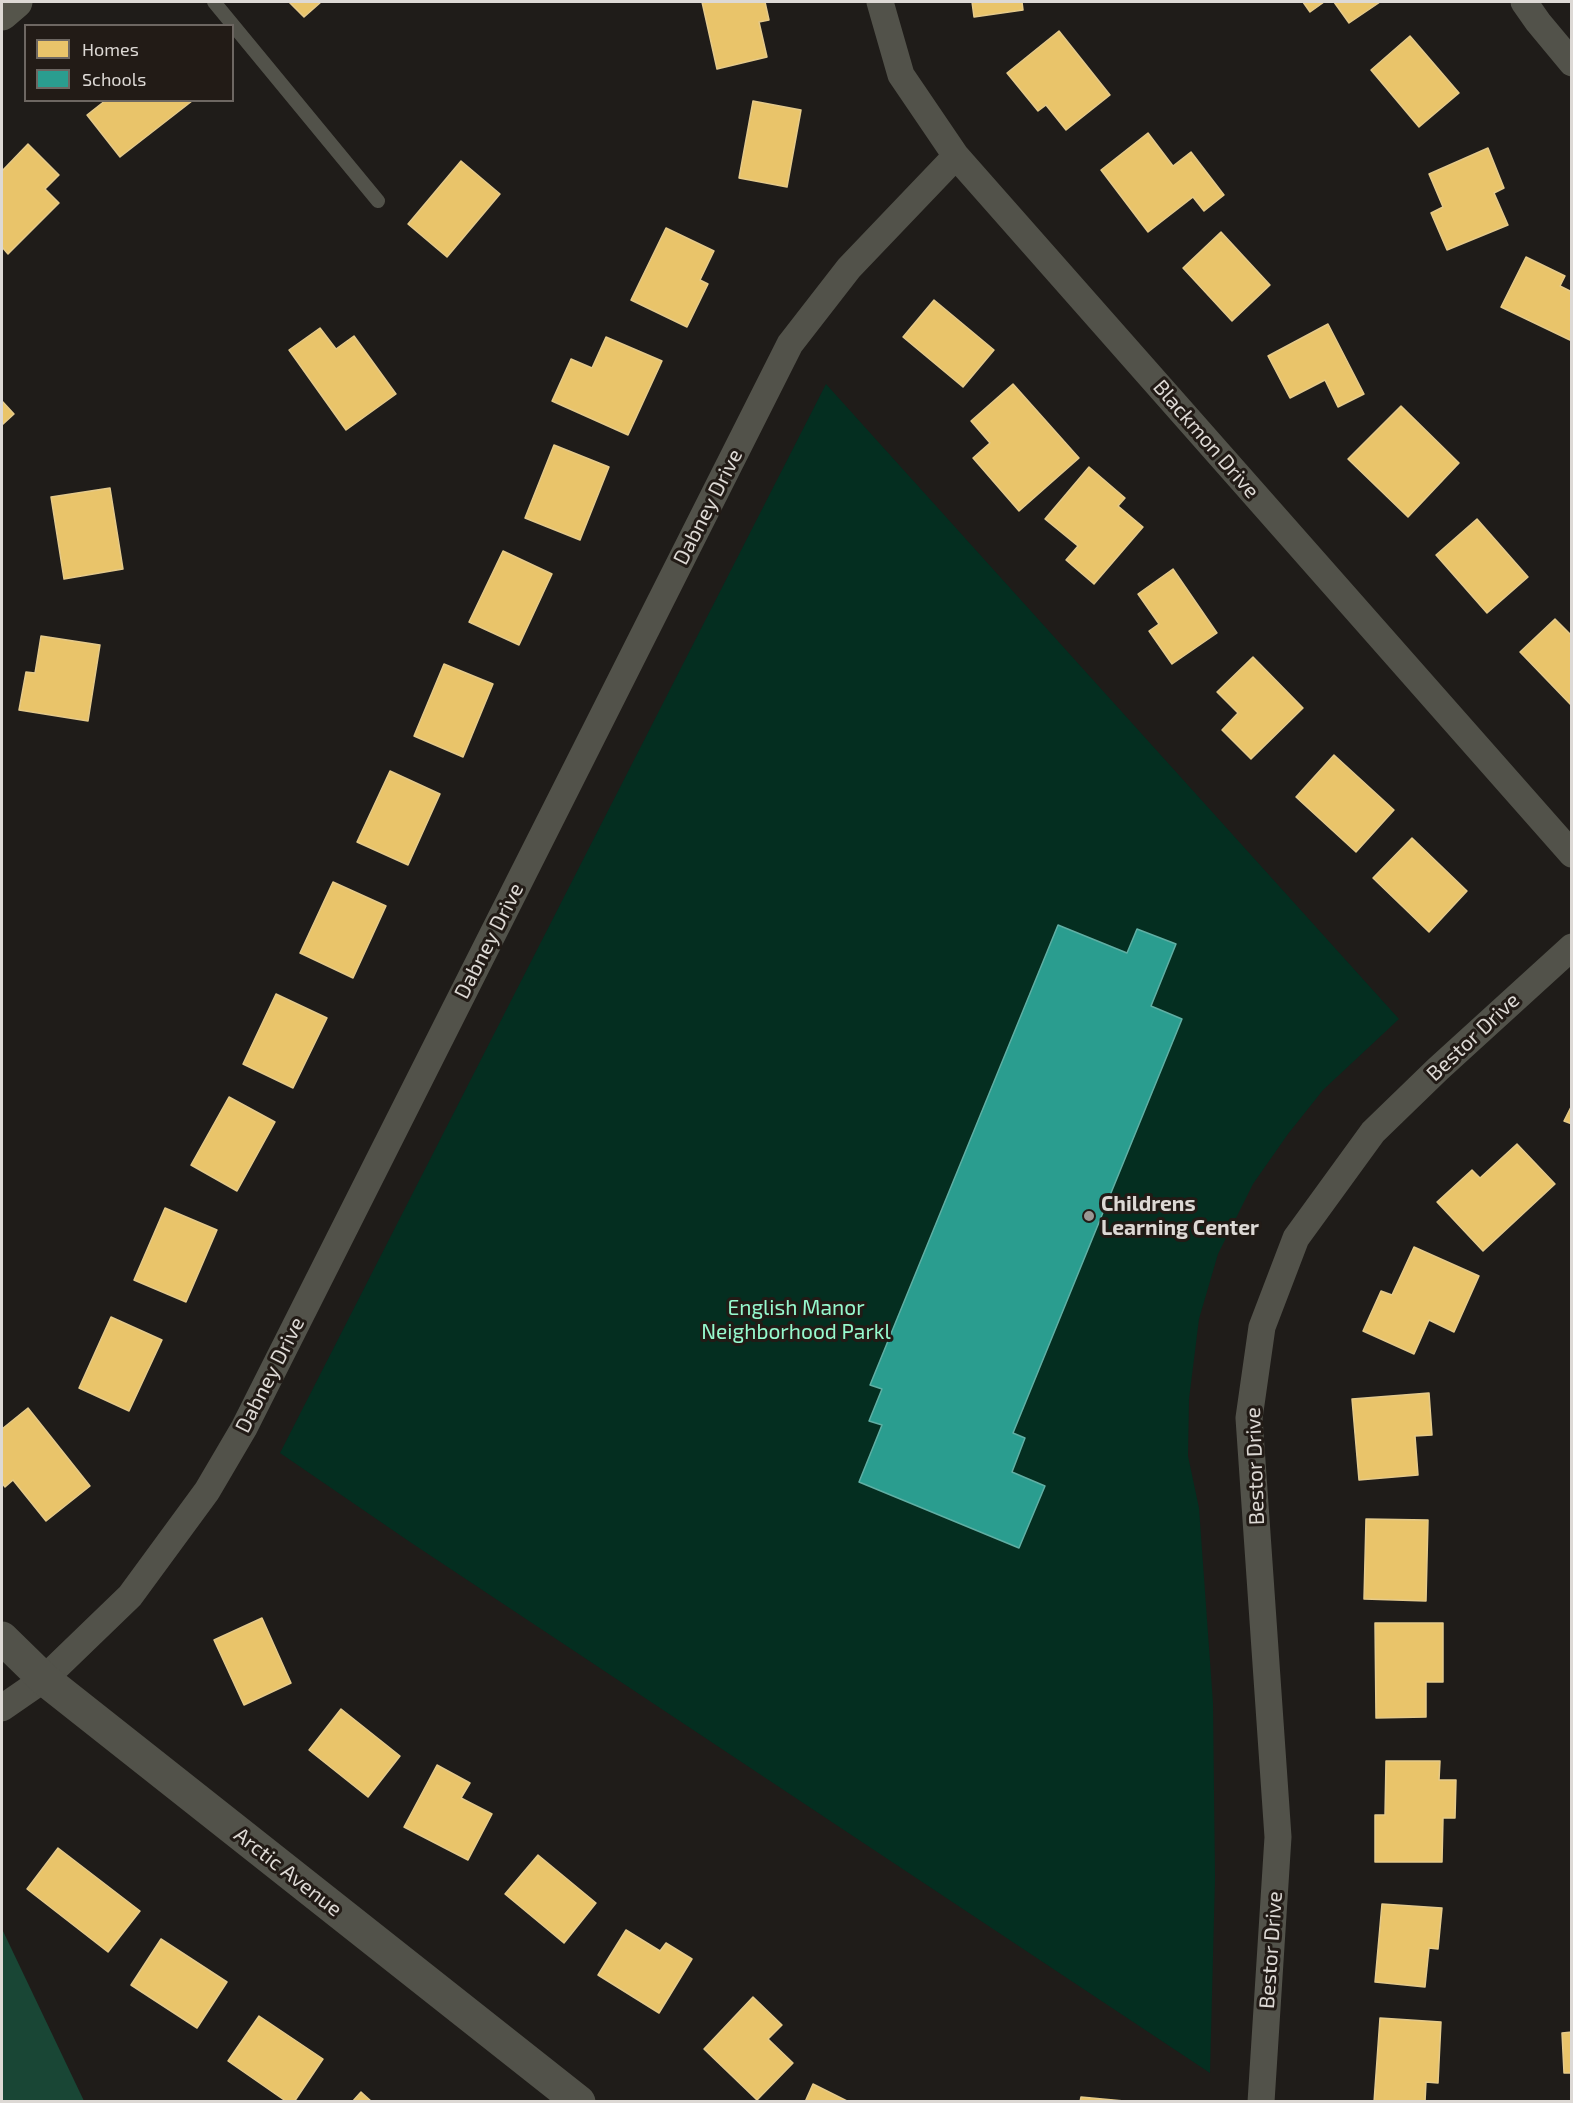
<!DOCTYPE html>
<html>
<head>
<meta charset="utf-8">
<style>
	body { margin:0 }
	#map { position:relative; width:1573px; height:2103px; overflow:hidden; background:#1f1c19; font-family:"Exo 2",sans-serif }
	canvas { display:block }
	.frame { position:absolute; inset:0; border:3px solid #ddd9d5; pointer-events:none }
	.legend { position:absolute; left:24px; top:24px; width:210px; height:78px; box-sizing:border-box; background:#221b16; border:2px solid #6d6762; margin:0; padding:8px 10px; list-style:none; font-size:18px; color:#ddd9d5 }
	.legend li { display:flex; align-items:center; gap:12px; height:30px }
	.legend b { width:30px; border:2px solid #6d6762 }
</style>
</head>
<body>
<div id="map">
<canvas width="1573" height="2103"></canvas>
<div class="frame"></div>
<ul class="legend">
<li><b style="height:16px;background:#e9c46a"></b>Homes</li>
<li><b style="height:16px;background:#2a9d8f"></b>Schools</li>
</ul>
</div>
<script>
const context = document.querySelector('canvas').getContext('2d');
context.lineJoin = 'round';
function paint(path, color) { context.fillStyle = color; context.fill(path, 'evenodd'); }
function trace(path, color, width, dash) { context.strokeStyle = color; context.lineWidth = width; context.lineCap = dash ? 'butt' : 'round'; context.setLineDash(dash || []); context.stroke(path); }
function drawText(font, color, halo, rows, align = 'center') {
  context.font = font + ' "Exo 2",sans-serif'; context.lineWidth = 6; context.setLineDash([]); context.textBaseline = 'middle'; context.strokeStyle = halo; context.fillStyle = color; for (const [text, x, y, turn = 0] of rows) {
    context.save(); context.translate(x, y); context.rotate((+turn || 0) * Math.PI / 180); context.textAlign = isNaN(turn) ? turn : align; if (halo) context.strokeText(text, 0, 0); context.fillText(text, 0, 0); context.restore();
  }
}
const green = new Path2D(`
	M826 384 1399 1019 1323 1090 1288 1134 1253 1184 1218 1254 1199 1319 1189 1399 1188 1456 1199 1508 1213 1703 1215 1878 1210 2073 410 1542 280 1453Z`);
const forest = new Path2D(`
	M2 1929 84 2101H2Z`);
const homes = new Path2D(`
	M289 2H321L304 17Z
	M702 2H765L769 20 759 22 767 57 717 69Z
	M972 2H1022L1023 10 974 17Z
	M1303 2H1324L1310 12Z
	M1334 2H1380L1349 23Z
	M1059 31 1110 95 1066 130 1046 105 1038 111 1007 73Z
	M1410 36 1459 93 1419 127 1371 70Z
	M106 100H192V101L120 157 87 115Z
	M753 101 801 110 787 187 739 178Z
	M1148 133 1173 166 1191 152 1224 195 1204 211 1193 197 1148 232 1101 170Z
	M28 144 59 175 45 189 59 203 8 254 2 247V171Z
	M1488 148 1504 188 1494 193 1508 225 1447 250 1431 213 1443 207 1429 174Z
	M461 161 500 194 447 257 408 224Z
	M666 228 714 251 700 280 708 284 687 327 631 300Z
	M1221 232 1270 285 1232 321 1183 268Z
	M1526 257 1565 276 1560 286 1572 292V341L1501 307Z
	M934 300 994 350 963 387 903 337Z
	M1328 324 1364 394 1338 407 1325 380 1290 398 1268 356Z
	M320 328 336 349 354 336 396 394 346 430 289 350Z
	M606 337 662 361 628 435 552 401 571 359 592 368Z
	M1013 384 1079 458 1019 511 973 458 990 443 971 421Z
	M2 401 14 414 2 425Z
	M1401 406 1459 463 1408 517 1348 459Z
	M554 445 609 467 580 540 525 518Z
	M1089 467 1125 498 1118 506 1143 527 1094 584 1066 560 1078 546 1045 519Z
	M110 488 123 569 64 579 51 497Z
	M1477 519 1528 577 1487 613 1436 555Z
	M503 551 552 574 519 645 469 622Z
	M1173 569 1217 633 1172 664 1149 631 1159 624 1138 594Z
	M1555 619 1572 636V706L1520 652Z
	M41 636 100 645 88 721 19 710 26 672 35 673Z
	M1253 657 1303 708 1251 759 1222 730 1238 713 1217 692Z
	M444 664 493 684 463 757 414 736Z
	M1334 755 1394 810 1356 852 1296 797Z
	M390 771 440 794 408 865 357 842Z
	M1412 838 1467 891 1429 932 1373 878Z
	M333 882 386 906 353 978 300 953Z
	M276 994 327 1018 293 1088 243 1064Z
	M229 1097 275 1122 237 1191 191 1165Z
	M1572 1105V1124L1564 1121Z
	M1517 1144 1555 1184 1483 1251 1437 1202 1472 1170 1480 1178Z
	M165 1208 217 1230 186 1302 134 1280Z
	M1414 1247 1479 1276 1454 1332 1429 1320 1414 1354 1363 1331 1381 1291 1392 1295Z
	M111 1317 162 1340 129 1411 79 1388Z
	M1429 1393 1432 1435 1415 1436 1418 1475 1359 1480 1352 1399Z
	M28 1408 90 1486 46 1521 13 1480 5 1487 2 1483V1429Z
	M1366 1519 1428 1520 1426 1601 1364 1599Z
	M262 1618 291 1683 244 1705 214 1640Z
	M1375 1623H1443V1682H1426V1717L1376 1718Z
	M341 1709 400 1756 368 1797 309 1750Z
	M1386 1761H1440L1439 1780H1456L1455 1818H1443L1442 1862H1375V1815H1385Z
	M437 1765 470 1783 461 1798 492 1814 468 1860 404 1827Z
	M58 1848 140 1911 108 1952 27 1889Z
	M538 1855 596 1903 564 1943 505 1894Z
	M1382 1904 1442 1908 1438 1949 1429 1948 1425 1987 1375 1982Z
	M626 1930 660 1951 666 1943 692 1959 659 2013 598 1975Z
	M161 1939 227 1982 197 2028 131 1985Z
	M753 1997 782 2025 768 2039 793 2063 757 2100 704 2049Z
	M259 2016 323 2059 294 2102H287L228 2061Z
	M1380 2018 1441 2022 1438 2083 1426 2082 1425 2102H1374Z
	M1572 2032V2073H1564L1562 2033Z
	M813 2084 849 2102H805Z
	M361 2092 372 2102H352Z
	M1081 2097 1135 2102H1080Z`);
const schools = new Path2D(`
	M1058 925 1127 953 1137 929 1176 944 1151 1006 1182 1019 1013 1433 1025 1438 1012 1472 1045 1486 1019 1548 859 1482 882 1425 869 1421 882 1389 870 1385Z`);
const service = new Path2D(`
	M214 2 378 201`);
const minor = new Path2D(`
	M880 2 901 75 956 156 1572 854
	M1524 2 1538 22 1572 63
	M2 1708 44 1679 130 1596 207 1491 244 1428 790 344 849 268 956 156
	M1261 2102 1278 1837 1249 1418 1262 1327 1296 1238 1373 1132 1438 1069 1572 947`);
const tertiary = new Path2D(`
	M2 1638 44 1679 579 2102`);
const secondary = new Path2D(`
	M2 14 16 2`);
const markers = [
	[1089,1216,6,"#9a9793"]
];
const streetNames = [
	["Blackmon Drive",1206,439,49],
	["Dabney Drive",708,507,-63],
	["Dabney Drive",489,941,-63],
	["Bestor Drive",1473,1037,-43],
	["Dabney Drive",270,1375,-63],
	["Bestor Drive",1255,1466,-92],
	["Arctic Avenue",288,1872,38],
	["Bestor Drive",1271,1950,-86]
];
const poiNames = [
	["Childrens",1101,1204],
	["Learning Center",1101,1228]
];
const parkNames = [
	["English Manor",796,1308],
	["Neighborhood Parkl",796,1332]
];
paint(green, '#042e20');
paint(forest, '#194635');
paint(homes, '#e9c46a');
trace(homes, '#e5ca8a', 1.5);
paint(schools, '#2a9d8f');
trace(schools, '#60afa4', 1.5);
trace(service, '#52524a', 14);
trace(minor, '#52524a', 27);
trace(tertiary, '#52524a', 33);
trace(secondary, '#55554b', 33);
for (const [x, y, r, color] of markers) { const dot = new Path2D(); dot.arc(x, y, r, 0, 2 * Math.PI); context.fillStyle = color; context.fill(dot); trace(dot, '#221b16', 2); }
drawText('21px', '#ddd9d5', '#221b16', streetNames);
drawText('bold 21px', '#ddd9d5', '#221b16', poiNames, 'left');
drawText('21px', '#96f9ce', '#221b16', parkNames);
</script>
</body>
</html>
